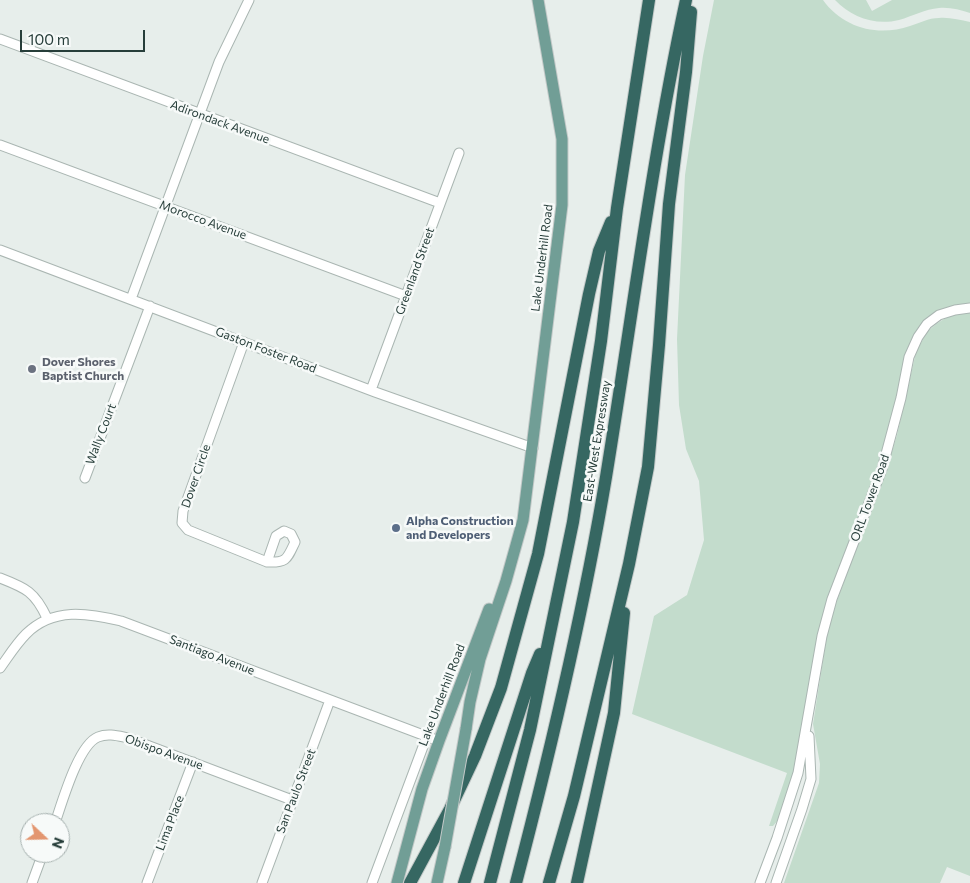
<!DOCTYPE html>
<html>
<head>
<meta charset="utf-8">
<style>
	body { margin:0 }
	#map { position:relative; width:970px; height:883px; overflow:hidden; background:#e7eeeb; font-family:Commissioner,sans-serif }
	canvas { display:block }
	.north { position:absolute; left:20px; top:813px; width:50px; height:50px; box-sizing:border-box; background:#f7faf9; border:1px solid #a4afad; border-radius:50%; rotate:111deg; font-size:14px; font-weight:700; line-height:20px; text-align:center; color:#273e3a }
	.north::after { content:''; display:block; margin:auto; width:18px; height:22px; background:#e39670; clip-path:polygon(50% 0,100% 100%,50% 72%,0 100%) }
	.scale { position:absolute; left:20px; top:30px; width:125px; height:22px; box-sizing:border-box; border:2px solid #273e3a; border-top:0; padding-left:6px; font-size:15px; line-height:18px; white-space:nowrap; color:#273e3a; -webkit-text-stroke:4px #f7faf9; paint-order:stroke }
</style>
</head>
<body>
<div id="map">
<canvas width="970" height="883"></canvas>
<div class="north">N</div>
<div class="scale">100 m</div>
</div>
<script>
const context = document.querySelector('canvas').getContext('2d');
context.lineJoin = 'round';
function paint(path, color) { context.fillStyle = color; context.fill(path, 'evenodd'); }
function trace(path, color, width, dash) { context.strokeStyle = color; context.lineWidth = width; context.lineCap = dash ? 'butt' : 'round'; context.setLineDash(dash || []); context.stroke(path); }
function drawText(font, color, halo, rows, align = 'center') {
  context.font = font + ' Commissioner,sans-serif'; context.lineWidth = 5; context.setLineDash([]); context.textBaseline = 'middle'; context.strokeStyle = halo; context.fillStyle = color; for (const [text, x, y, turn = 0] of rows) {
    context.save(); context.translate(x, y); context.rotate((+turn || 0) * Math.PI / 180); context.textAlign = isNaN(turn) ? turn : align; if (halo) context.strokeText(text, 0, 0); context.fillText(text, 0, 0); context.restore();
  }
}
const green = new Path2D(`
	M714 0H823C843 28 878 37 910 26 920 23 928 18 939 18 949 17 960 20 970 22V304L955 305 942 309 927 319 915 333 907 350 897 396 879 464 830 591 795 771 779 819 773 826H769L787 773 632 714 654 616 687 595 704 540 699 481 686 449 679 405 677 339 685 175 703 56Z
	M835 0H866L872 11 892 0H970V13C960 10 950 7 939 8 925 9 913 16 899 20 875 26 851 17 835 0Z
	M970 312V876L947 867 940 883H784L819 783 820 764 813 724 827 635 836 603 889 461 897 435 916 352 927 332 936 324 949 316 960 313Z`);
const minor = new Path2D(`
	M0 39 440 203
	M0 145 406 296
	M0 250 375 392 533 448
	M131 299 219 62 249 0
	M244 342 183 511 182 523 188 530 267 562C287 563 287 559 295 542L291 534 284 531 276 536 267 562
	M371 390 459 153
	M85 478 150 306
	M0 578C26 588 35 592 47 618
	M0 668C8 657 16 644 26 634 53 607 88 613 121 621L439 741
	M55 823C62 803 78 745 98 737 108 733 118 736 128 738L292 800
	M32 883 43 853
	M147 883 193 762
	M262 883 330 700
	M372 883 427 736
	M760 883 777 838 798 773 822 636 832 599 882 469 901 398 909 357 918 337 927 324 939 315 955 310 970 308
	M776 883 802 809 811 779 809 736`);
const major = new Path2D(`
	M466 729 470 702 480 659 506 581 523 520 562 205V139L538 0
	M397 883 422 789 439 741 489 609
	M437 883 445 847`);
const highway = new Path2D(`
	M410 883 450 809 475 756 501 688 538 554 589 294 599 251 611 222
	M464 883 532 673 540 654
	M490 883 530 730 573 522 601 341 617 208 649 0
	M516 883C551 749 583 614 606 477 632 318 652 158 686 0
	M549 883 574 796 629 564 648 467 659 345 669 204 686 72 691 12
	M577 883 614 713 624 613`);
const majorBridge = new Path2D(`
	M445 847 466 729`);
const markers = [
	[32,369,5,"#6b7280"],
	[396,528,5,"#5c6f8a"]
];
const streetNames = [
	["Adirondack Avenue",220,122,20],
	["Morocco Avenue",203,220,20],
	["Lake Underhill Road",542,258,-83],
	["Greenland Street",415,271,-70],
	["Gaston Foster Road",266,350,21],
	["Wally Court",101,434,-69],
	["East-West Expressway",597,441,-81],
	["Dover Circle",196,476,-71],
	["ORL Tower Road",870,498,-70],
	["Santiago Avenue",212,655,21],
	["Lake Underhill Road",442,695,-69],
	["Obispo Avenue",164,752,20],
	["San Paulo Street",296,791,-69],
	["Lima Place",170,823,-69]
];
const worshipNames = [
	["Dover Shores",42,362],
	["Baptist Church",42,376]
];
const serviceNames = [
	["Alpha Construction",406,521],
	["and Developers",406,535]
];
paint(green, '#c3dccc');
trace(minor, '#aab6b2', 11);
trace(major, '#c3c9c8', 13);
trace(highway, '#c3c9c8', 14);
trace(minor, '#fff', 9);
trace(major, '#719e96', 11);
trace(highway, '#366762', 12);
trace(majorBridge, '#c3c9c8', 13, []);
trace(majorBridge, '#719e96', 11);
for (const [x, y, r, color] of markers) { const dot = new Path2D(); dot.arc(x, y, r, 0, 2 * Math.PI); context.fillStyle = color; context.fill(dot); trace(dot, '#f7faf9', 2); }
drawText('12px', '#273e3a', '#f7faf9', streetNames);
drawText('bold 12px', '#5b616d', '#f7faf9', worshipNames, 'left');
drawText('bold 12px', '#4e5e75', '#f7faf9', serviceNames, 'left');
</script>
</body>
</html>
